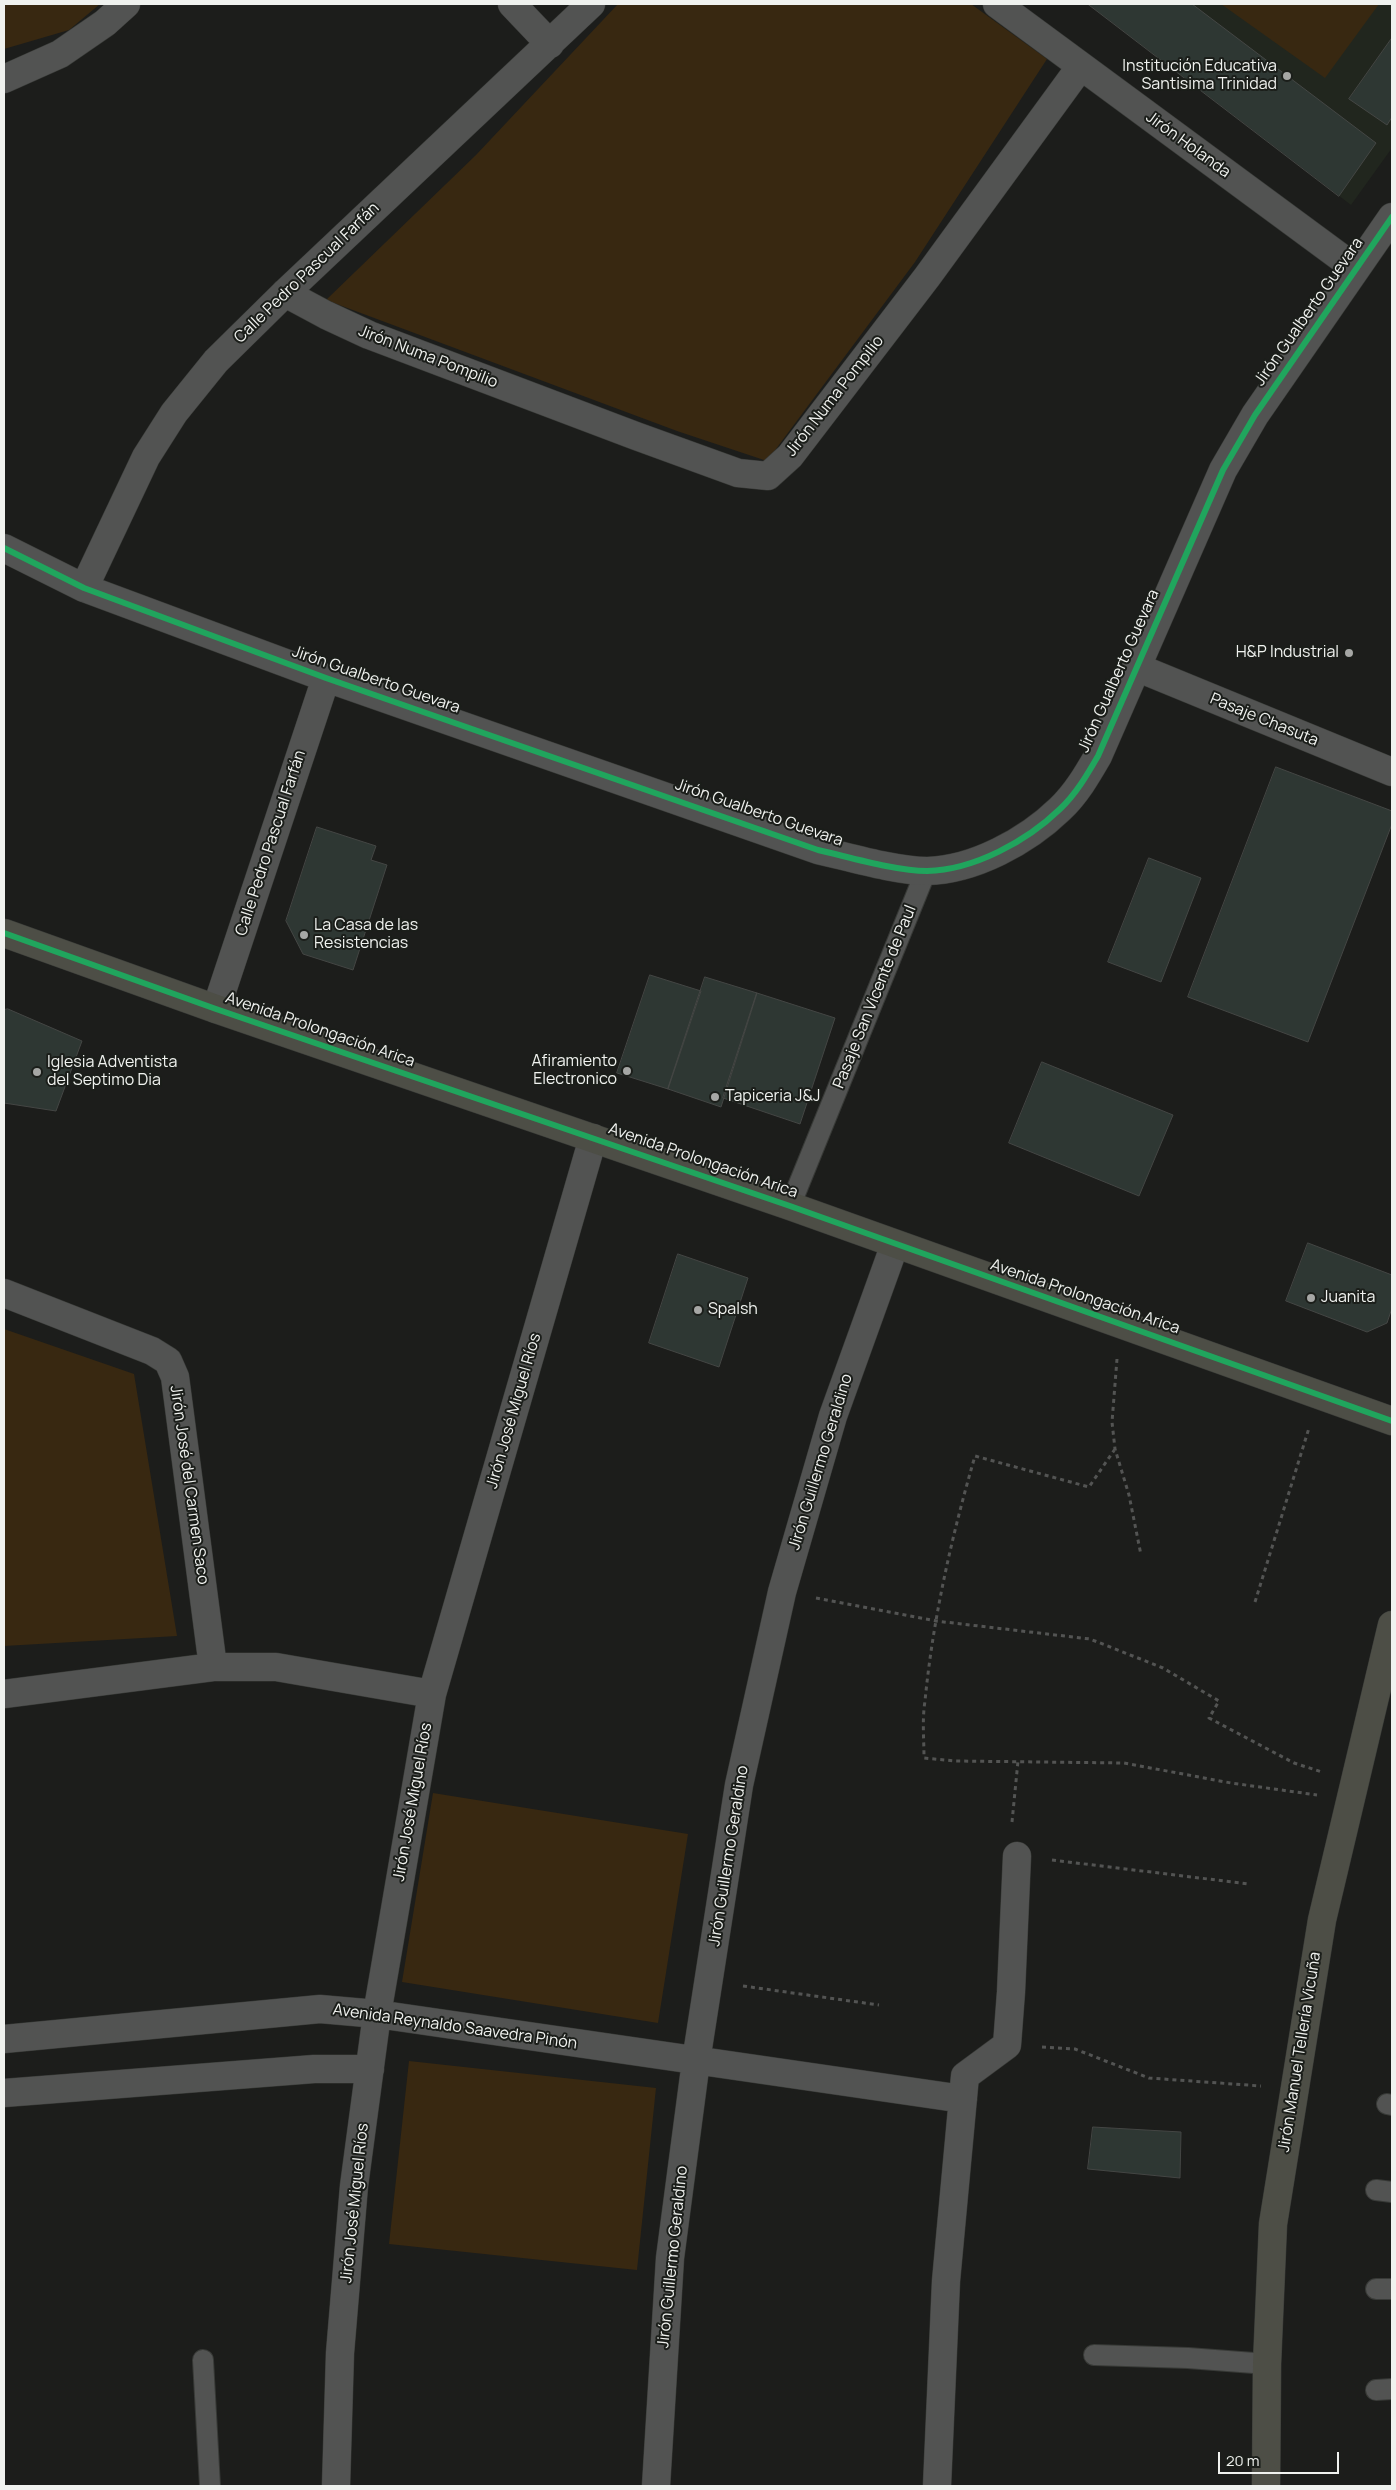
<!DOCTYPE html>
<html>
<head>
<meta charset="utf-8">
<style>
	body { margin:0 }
	#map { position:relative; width:1396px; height:2490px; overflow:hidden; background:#1c1d1b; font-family:Manrope,sans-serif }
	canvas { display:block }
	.frame { position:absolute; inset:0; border:5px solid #f0f2ef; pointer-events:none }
	.scale { position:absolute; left:1218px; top:2452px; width:121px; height:22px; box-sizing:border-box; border:2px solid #f0f2ef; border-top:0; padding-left:6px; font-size:15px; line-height:18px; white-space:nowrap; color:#f0f2ef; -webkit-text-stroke:4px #1b1e1a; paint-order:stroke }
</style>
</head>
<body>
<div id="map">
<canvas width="1396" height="2490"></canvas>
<div class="frame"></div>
<div class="scale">20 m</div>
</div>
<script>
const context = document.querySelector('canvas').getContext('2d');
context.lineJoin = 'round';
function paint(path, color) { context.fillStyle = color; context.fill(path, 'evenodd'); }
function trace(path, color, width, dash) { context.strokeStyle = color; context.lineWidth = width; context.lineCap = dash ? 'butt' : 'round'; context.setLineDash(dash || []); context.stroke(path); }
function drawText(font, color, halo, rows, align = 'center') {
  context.font = font + ' Manrope,sans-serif'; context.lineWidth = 4; context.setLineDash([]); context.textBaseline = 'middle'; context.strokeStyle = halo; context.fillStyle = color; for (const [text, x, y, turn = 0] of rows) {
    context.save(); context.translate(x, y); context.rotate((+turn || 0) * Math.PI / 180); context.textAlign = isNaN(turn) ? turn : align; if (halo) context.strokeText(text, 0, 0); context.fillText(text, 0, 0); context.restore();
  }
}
const built = new Path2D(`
	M1088 4H1392V148L1351 205Z`);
const green = new Path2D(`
	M4 4H100L69 30 4 49Z
	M618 4H971L1047 59 915 262 767 461 677 431 326 300 476 155Z
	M1221 4H1379L1325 78Z
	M4 1329 134 1374 177 1636 4 1646Z
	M433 1793 688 1834 658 2023 402 1982Z
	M409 2061 656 2088 637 2270 389 2244Z`);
const building = new Path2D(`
	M1088 4H1192L1376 143 1339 196Z
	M1392 38V117L1387 125 1349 99Z
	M1276 767 1392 811V824L1308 1042 1188 997Z
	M317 827 376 846 371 860 387 865 353 970 303 954 286 921Z
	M1149 858 1201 878 1161 982 1108 962Z
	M650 975 701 991 668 1089 617 1073Z
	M705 977 757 993 721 1107 668 1089Z
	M757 993 835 1018 800 1124 723 1098Z
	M8 1009 82 1041 56 1111 4 1103V1010Z
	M1042 1062 1173 1115 1139 1196 1009 1143Z
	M1308 1243 1392 1275V1308L1387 1323 1367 1332 1286 1301Z
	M678 1254 748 1278 719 1367 649 1343Z
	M1093 2127 1181 2132 1180 2178 1088 2169Z`);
const path = new Path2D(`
	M1117 1359 1112 1422 1115 1449 1129 1495 1141 1555
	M1115 1449 1089 1487 975 1456C952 1535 933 1618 925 1701 922 1720 924 1739 924 1758L956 1761 1124 1763 1231 1783 1317 1795
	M816 1598 936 1621 1090 1639 1163 1668 1219 1701 1209 1718 1294 1763 1322 1772
	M1255 1602 1309 1428
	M1012 1822 1018 1761
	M1052 1860 1249 1884
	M743 1986 879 2005
	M1042 2047 1075 2049 1149 2078 1261 2086`);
const lane = new Path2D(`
	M790 1206 926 871
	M1387 2104 1392 2105
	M1376 2190 1392 2192
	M1376 2289H1392
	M1094 2355 1188 2358 1267 2364
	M203 2360 210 2486
	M1376 2390 1392 2389`);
const street = new Path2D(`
	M512 4 550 44
	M997 4 1355 268
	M4 79 60 54 105 23 126 4
	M285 293 326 315 369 335 636 436 738 473 768 476 790 456 927 277 1081 66
	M4 548 84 588 326 678 818 850C849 857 896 871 927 871 974 870 1027 841 1060 809 1076 794 1087 775 1098 756L1223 470 1255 415 1392 217
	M84 588 146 457 174 413 216 361 285 293 591 4
	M1136 667 1392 772
	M216 1009 326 678
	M4 1293 152 1351 168 1361 175 1377 213 1667
	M4 1694 213 1667H276L432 1694
	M4 2039 320 2009 377 2014 963 2099
	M4 2093 314 2069H370
	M336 2486 340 2353 354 2186 377 2014 432 1694 593 1138
	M656 2486 670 2258 696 2061 739 1785 782 1592 833 1416 895 1244
	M937 2486 946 2281 965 2076 1007 2045 1011 1992 1017 1856`);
const secondary = new Path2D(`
	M4 933 216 1009 790 1206 1392 1421
	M1266 2486 1267 2364 1273 2224 1322 1920 1392 1625`);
const cycleway = new Path2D(`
	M4 548 84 588 326 678 818 850C849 857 896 871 927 871 974 870 1027 841 1060 809 1076 794 1087 775 1098 756L1223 470 1255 415 1392 217
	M4 933 216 1009 790 1206 1392 1421`);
const markers = [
	[1287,76,5,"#a6a7a5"],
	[1349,653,5,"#a6a7a5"],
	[304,935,5,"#a6a7a5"],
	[627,1071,5,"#a6a7a5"],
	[37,1072,5,"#a6a7a5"],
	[715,1097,5,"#a6a7a5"],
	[1311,1298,5,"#a6a7a5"],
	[698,1310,5,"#a6a7a5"]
];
const poiNames = [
	["Institución Educativa",1277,67,"right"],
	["Santisima Trinidad",1277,85,"right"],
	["H&P Industrial",1339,653,"right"],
	["La Casa de las",314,926],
	["Resistencias",314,944],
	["Afiramiento",617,1062,"right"],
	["Electronico",617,1080,"right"],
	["Iglesia Adventista",47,1063],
	["del Septimo Dia",47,1081],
	["Tapiceria J&J",725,1097],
	["Juanita",1321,1298],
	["Spalsh",708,1310]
];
const streetNames = [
	["Jirón Holanda",1188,145,36],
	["Calle Pedro Pascual Farfán",307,273,-44],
	["Jirón Gualberto Guevara",1309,312,-55],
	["Jirón Numa Pompilio",428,357,21],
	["Jirón Numa Pompilio",835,396,-52],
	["Jirón Gualberto Guevara",1119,671,-66],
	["Jirón Gualberto Guevara",376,680,19],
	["Pasaje Chasuta",1264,720,22],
	["Jirón Gualberto Guevara",759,813,19],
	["Calle Pedro Pascual Farfán",271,843,-72],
	["Pasaje San Vicente de Paul",875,997,-68],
	["Avenida Prolongación Arica",320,1030,19],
	["Avenida Prolongación Arica",703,1161,19],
	["Avenida Prolongación Arica",1085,1297,19],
	["Jirón José Miguel Ríos",514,1411,-74],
	["Jirón Guillermo Geraldino",821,1462,-73],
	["Jirón José del Carmen Saco",189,1485,82],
	["Jirón José Miguel Ríos",413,1802,-80],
	["Jirón Guillermo Geraldino",729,1856,-81],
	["Avenida Reynaldo Saavedra Pinón",455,2027,8],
	["Jirón Manuel Tellería Vicuña",1300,2052,-81],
	["Jirón José Miguel Ríos",355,2203,-84],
	["Jirón Guillermo Geraldino",673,2257,-84]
];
paint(built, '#21261e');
paint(green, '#382811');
paint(building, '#2e3733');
trace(building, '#444644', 1);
trace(lane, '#383a37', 22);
trace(street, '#383a37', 29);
trace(secondary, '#383a37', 29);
trace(path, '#535453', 3, [4, 4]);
trace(lane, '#525352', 20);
trace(street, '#525352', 28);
trace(secondary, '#4d4e46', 28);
trace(cycleway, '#20a55d', 6);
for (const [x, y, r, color] of markers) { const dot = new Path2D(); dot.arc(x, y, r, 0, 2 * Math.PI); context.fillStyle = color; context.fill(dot); trace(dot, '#1b1e1a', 2); }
drawText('16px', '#f0f2ef', '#1b1e1a', poiNames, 'left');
drawText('16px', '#f0f2ef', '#1b1e1a', streetNames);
</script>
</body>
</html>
